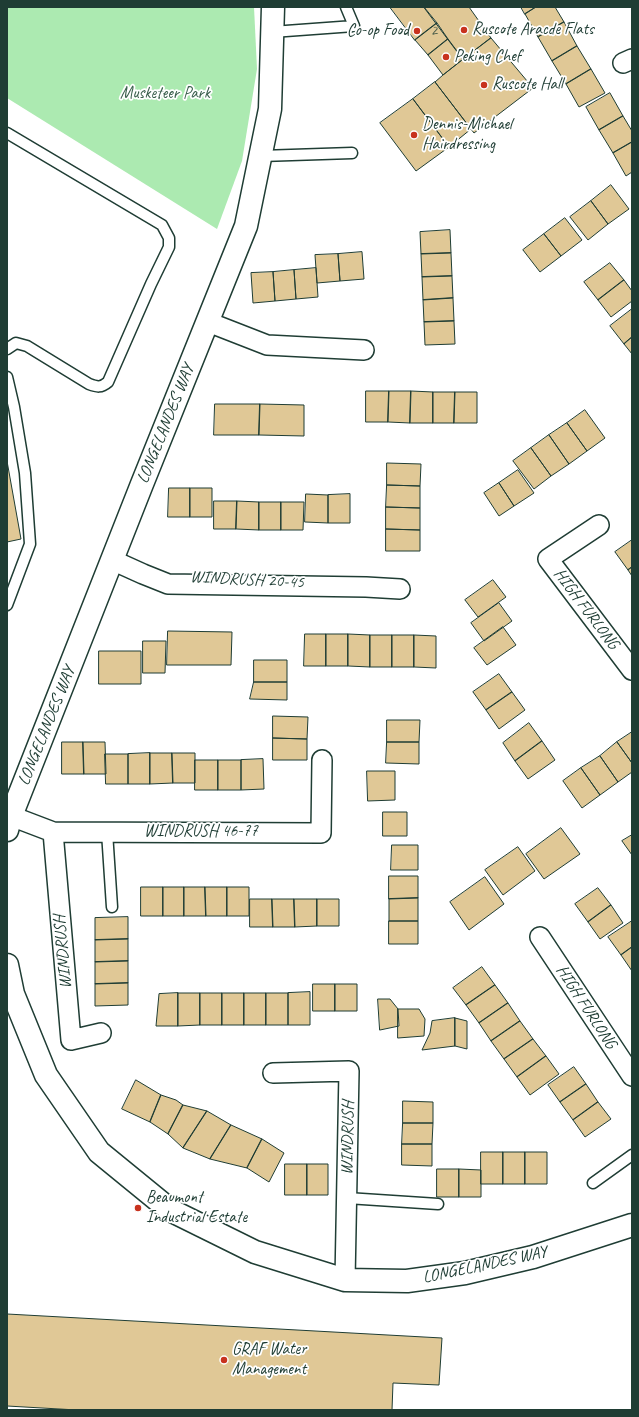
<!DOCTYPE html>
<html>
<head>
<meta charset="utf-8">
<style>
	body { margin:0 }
	#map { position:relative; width:639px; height:1417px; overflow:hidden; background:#fff; font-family:Caveat,sans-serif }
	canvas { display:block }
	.frame { position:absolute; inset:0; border:8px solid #1f3d34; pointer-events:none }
</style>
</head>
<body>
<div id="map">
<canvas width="639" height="1417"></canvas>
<div class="frame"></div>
</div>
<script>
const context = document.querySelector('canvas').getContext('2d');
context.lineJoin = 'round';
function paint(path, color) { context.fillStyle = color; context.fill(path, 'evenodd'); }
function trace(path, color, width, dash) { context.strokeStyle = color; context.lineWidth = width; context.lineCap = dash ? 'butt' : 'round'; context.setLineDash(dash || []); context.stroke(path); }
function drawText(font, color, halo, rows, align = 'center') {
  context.font = font + ' Caveat,sans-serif'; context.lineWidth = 3.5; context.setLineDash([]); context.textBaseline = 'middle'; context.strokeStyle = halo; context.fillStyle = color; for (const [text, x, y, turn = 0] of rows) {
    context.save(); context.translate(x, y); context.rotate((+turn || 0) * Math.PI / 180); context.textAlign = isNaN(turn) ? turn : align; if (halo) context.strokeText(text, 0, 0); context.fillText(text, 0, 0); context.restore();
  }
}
const green = new Path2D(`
	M7 7H254L257 69 242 161 217 229 7 98Z`);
const building = new Path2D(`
	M390 7H424L437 23 415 40Z
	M424 7H469L491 38 463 59Z
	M521 7H536L525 14Z
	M536 7H555L564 22 538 37 525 14Z
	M564 22 577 46 552 61 538 37Z
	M437 23 448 39 428 55 415 40Z
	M491 38 533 88 474 133 435 82 443 75Z
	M448 39 463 59 443 75 428 55Z
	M577 46 591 69 566 84 552 61Z
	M591 69 605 93 579 107 566 84Z
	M435 82 471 129 449 147 413 99Z
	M610 93 623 116 599 130 586 107Z
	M413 99 449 147 416 171 380 123Z
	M623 116 632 131V142L613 153 599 130Z
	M632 142V172L626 176 613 153Z
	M611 185 629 209 608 224 591 201Z
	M591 201 608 224 588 240 570 217Z
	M565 218 582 240 561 256 544 234Z
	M450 230 451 253 421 254 420 232Z
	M544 234 561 256 540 272 523 250Z
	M362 252 364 279 340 281 338 254Z
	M451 253 452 276 422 277 421 254Z
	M338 254 340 281 317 283 315 255Z
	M610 263 624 280 598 300 584 282Z
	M316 268 318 297 296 299 294 270Z
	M294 270 296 299 275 301 273 272Z
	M273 272 275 301 253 303 251 273Z
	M452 276 453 298 423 300 422 277Z
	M624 280 632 291V301L611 317 598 300Z
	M453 298 454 321 424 322 423 300Z
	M632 309V337L624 344 610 326Z
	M454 321 455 344 425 345 424 322Z
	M632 337V354L624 344Z
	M366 391H389L388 422H366Z
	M389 391H411L410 423 388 422Z
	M411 391 433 392V423H410Z
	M433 392H455L454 423H433Z
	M455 392H477V423H454Z
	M215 404H260L259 435H214Z
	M260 404 304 405V436L259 435Z
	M585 410 605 438 587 451 567 423Z
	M567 423 587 451 569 464 549 435Z
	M549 435 569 464 551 476 531 448Z
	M531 448 551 476 534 489 513 461Z
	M7 461 21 539 7 542Z
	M387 463 421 464 420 486 387 485Z
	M518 470 534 493 514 506 499 483Z
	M499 483 514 506 499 516 484 493Z
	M387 485 420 486V508L386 507Z
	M169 488H190V517H168Z
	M190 488H212V517H190Z
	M306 494 328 495V523L305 522Z
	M350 494V523H328V495Z
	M214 501H237L236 529H214Z
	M237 501 259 502V530L236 529Z
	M259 502H281V530H259Z
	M281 502H304L303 530H281Z
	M386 507 420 508V530L386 529Z
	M386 529 420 530V551H386Z
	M632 540V567L628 570 615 552Z
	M632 567V576L628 570Z
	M493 580 506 597 478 617 465 600Z
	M499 603 512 621 484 641 471 623Z
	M503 627 516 645 487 665 474 648Z
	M168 631 232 632 231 665H167Z
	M305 634H326V666H304Z
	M326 634H348V666H326Z
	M348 634 370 635V667L348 666Z
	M370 635H392V667H370Z
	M392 635H414V667H392Z
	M414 635 436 636V668L414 667Z
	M143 641H166L165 673H143Z
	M99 651H141V684H99Z
	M254 660H287V682H254Z
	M499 674 512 692 486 710 473 692Z
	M254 682H287V700L250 699Z
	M512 692 525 710 499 729 486 710Z
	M273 716 308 717 307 739 273 738Z
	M387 720H420L419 742H387Z
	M529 723 542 741 515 761 503 743Z
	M632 732V763L617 742Z
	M273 738 307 739V760H273Z
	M542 741 555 760 528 779 515 761Z
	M62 742H83L84 774H62Z
	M83 742H105L106 774H84Z
	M387 742H419V764L386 763Z
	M617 742 632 763V772L618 782 600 756Z
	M150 753V784H128V754Z
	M150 753H172L173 783 150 784Z
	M172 753H195V783H173Z
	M105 754H128V784H106Z
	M600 756 618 782 600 795 581 768Z
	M263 759 264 789 241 790V760Z
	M195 760H218V790H195Z
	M218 760H241V790H218Z
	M581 768 600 795 582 808 563 781Z
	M367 771H395V800L368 801Z
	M383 812H407V836H383Z
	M561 828 580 854 544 879 526 854Z
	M632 835V855L622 841Z
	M392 845H418V870H391Z
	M518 847 535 871 503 895 485 870Z
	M389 876H418V898L389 899Z
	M485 877 504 904 469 930 450 902Z
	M141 887H163V916H141Z
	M163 887H184V916H163Z
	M184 887H205L206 916H184Z
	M205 887H227V916H206Z
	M227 887H249V916H227Z
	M598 888 611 905 588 922 575 904Z
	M418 898V921H389V899Z
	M250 899H272L273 927H250Z
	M272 899H294L295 927H273Z
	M294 899H317V926L295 927Z
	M317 899H339V926H317Z
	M611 905 623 923 600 939 588 922Z
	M128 917V939L95 940V918Z
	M389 921H418V944H389Z
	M632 921V947L621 955 608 937Z
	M128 939V961L95 962V940Z
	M632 947V971L621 955Z
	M128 961V983L95 984V962Z
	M482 967 495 985 466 1005 453 988Z
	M128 983V1005L95 1006V984Z
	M313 984H335V1011H313Z
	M335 984H357V1011H335Z
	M495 985 508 1003 479 1023 466 1005Z
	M310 992V1025H288V993Z
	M178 993V1026H156L159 994Z
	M178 993H200V1025L178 1026Z
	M200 993H222V1025H200Z
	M222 993H244V1025H222Z
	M244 993H266V1025H244Z
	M266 993H288V1025H266Z
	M378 999H390L398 1009 399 1026 380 1030Z
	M508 1003 520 1021 491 1041 479 1023Z
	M398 1009H419L425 1019 424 1036 398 1038Z
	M455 1018 467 1021V1049L455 1046Z
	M455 1018V1046L422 1050 430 1033 432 1021Z
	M520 1021 533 1039 504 1059 491 1041Z
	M533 1039 546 1056 517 1077 504 1059Z
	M546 1056 559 1074 530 1095 517 1077Z
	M574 1067 586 1084 560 1102 548 1085Z
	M136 1080 161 1095 150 1122 122 1109Z
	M586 1084 598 1102 573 1120 560 1102Z
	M161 1095 176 1100 183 1105 168 1134 150 1122Z
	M403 1101 433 1102V1123H403Z
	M598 1102 611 1119 585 1137 573 1120Z
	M183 1105 207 1111 183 1148 168 1134Z
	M207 1111 231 1125 210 1159 183 1148Z
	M403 1123H433L432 1144H402Z
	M231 1125 262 1139 247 1168 210 1159Z
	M262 1139 284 1153 269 1182 247 1168Z
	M402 1144H432V1166L402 1165Z
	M481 1152H503V1184H481Z
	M503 1152H525V1184H503Z
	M525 1152H547V1184H525Z
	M285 1164H307V1195H285Z
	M307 1164H328V1195H307Z
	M437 1169H459V1197H437Z
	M459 1169 481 1170V1197H459Z
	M7 1314 442 1338 439 1385 393 1383 392 1410H77L7 1406Z`);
const service = new Path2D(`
	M272 32 354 26 346 7
	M7 133 162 225 169 238V247L151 284 108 382C101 388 97 387 89 384L27 346 16 343 7 349
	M261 156 352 153
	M7 377 14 407 25 473 30 544 7 605
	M107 832 112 907
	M593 1183 632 1155
	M347 1198 438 1204`);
const minor = new Path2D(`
	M623 63 632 59
	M208 322 267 345 364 350
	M599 525 548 559 632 670
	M112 560 143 574 168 584 366 587 400 589
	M11 816 53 832 321 833 322 760
	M53 832 71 1040 101 1033
	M540 937 632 1076
	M273 1073 349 1071 345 1280`);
const tertiary = new Path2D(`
	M7 830 11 816 142 484 246 226 270 109 273 7
	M7 965 13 994 46 1075 99 1152 170 1210 255 1252 345 1280 407 1281 465 1273 533 1257 632 1225`);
const markers = [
	[464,30,4,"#c8321e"],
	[417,31,4,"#c8321e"],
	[446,57,4,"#c8321e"],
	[484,85,4,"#c8321e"],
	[414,135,4,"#c8321e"],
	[138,1208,4,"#c8321e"],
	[224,1360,4,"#c8321e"]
];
const numberNames = [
	["2",434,31]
];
const poiNames = [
	["Ruscote Aracde Flats",472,30],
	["Co-op Food",409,31,"right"],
	["Peking Chef",454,57],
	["Ruscote Hall",492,85],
	["Dennis-Michael",422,125],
	["Hairdressing",422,145],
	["Beaumont",146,1198],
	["Industrial Estate",146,1218],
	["GRAF Water",232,1350],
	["Management",232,1370]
];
const parkNames = [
	["Musketeer Park",165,94]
];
const streetNames = [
	["LONGELANDES WAY",166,424,-68],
	["WINDRUSH 20-45",247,580,3],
	["HIGH FURLONG",586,609,53],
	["LONGELANDES WAY",47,726,-68],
	["WINDRUSH 46-77",201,832],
	["WINDRUSH",63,952,-95],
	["HIGH FURLONG",586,1007,57],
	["WINDRUSH",348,1138,-89],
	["LONGELANDES WAY",485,1265,-12]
];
paint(green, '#aceab1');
paint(building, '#e0c896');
trace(building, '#1f3d34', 1);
trace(service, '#1f3d34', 13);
trace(minor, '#1f3d34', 22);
trace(tertiary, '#1f3d34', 25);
trace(service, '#fff', 10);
trace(minor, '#fff', 19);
trace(tertiary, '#fff', 22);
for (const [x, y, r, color] of markers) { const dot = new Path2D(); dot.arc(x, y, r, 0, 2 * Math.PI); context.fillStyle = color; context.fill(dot); trace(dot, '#fff', 1.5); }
drawText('15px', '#4f604c', null, numberNames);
drawText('17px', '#1f3d34', '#fff', poiNames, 'left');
drawText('17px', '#3b604d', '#fff', parkNames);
drawText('17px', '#1f3d34', '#fff', streetNames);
</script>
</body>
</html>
